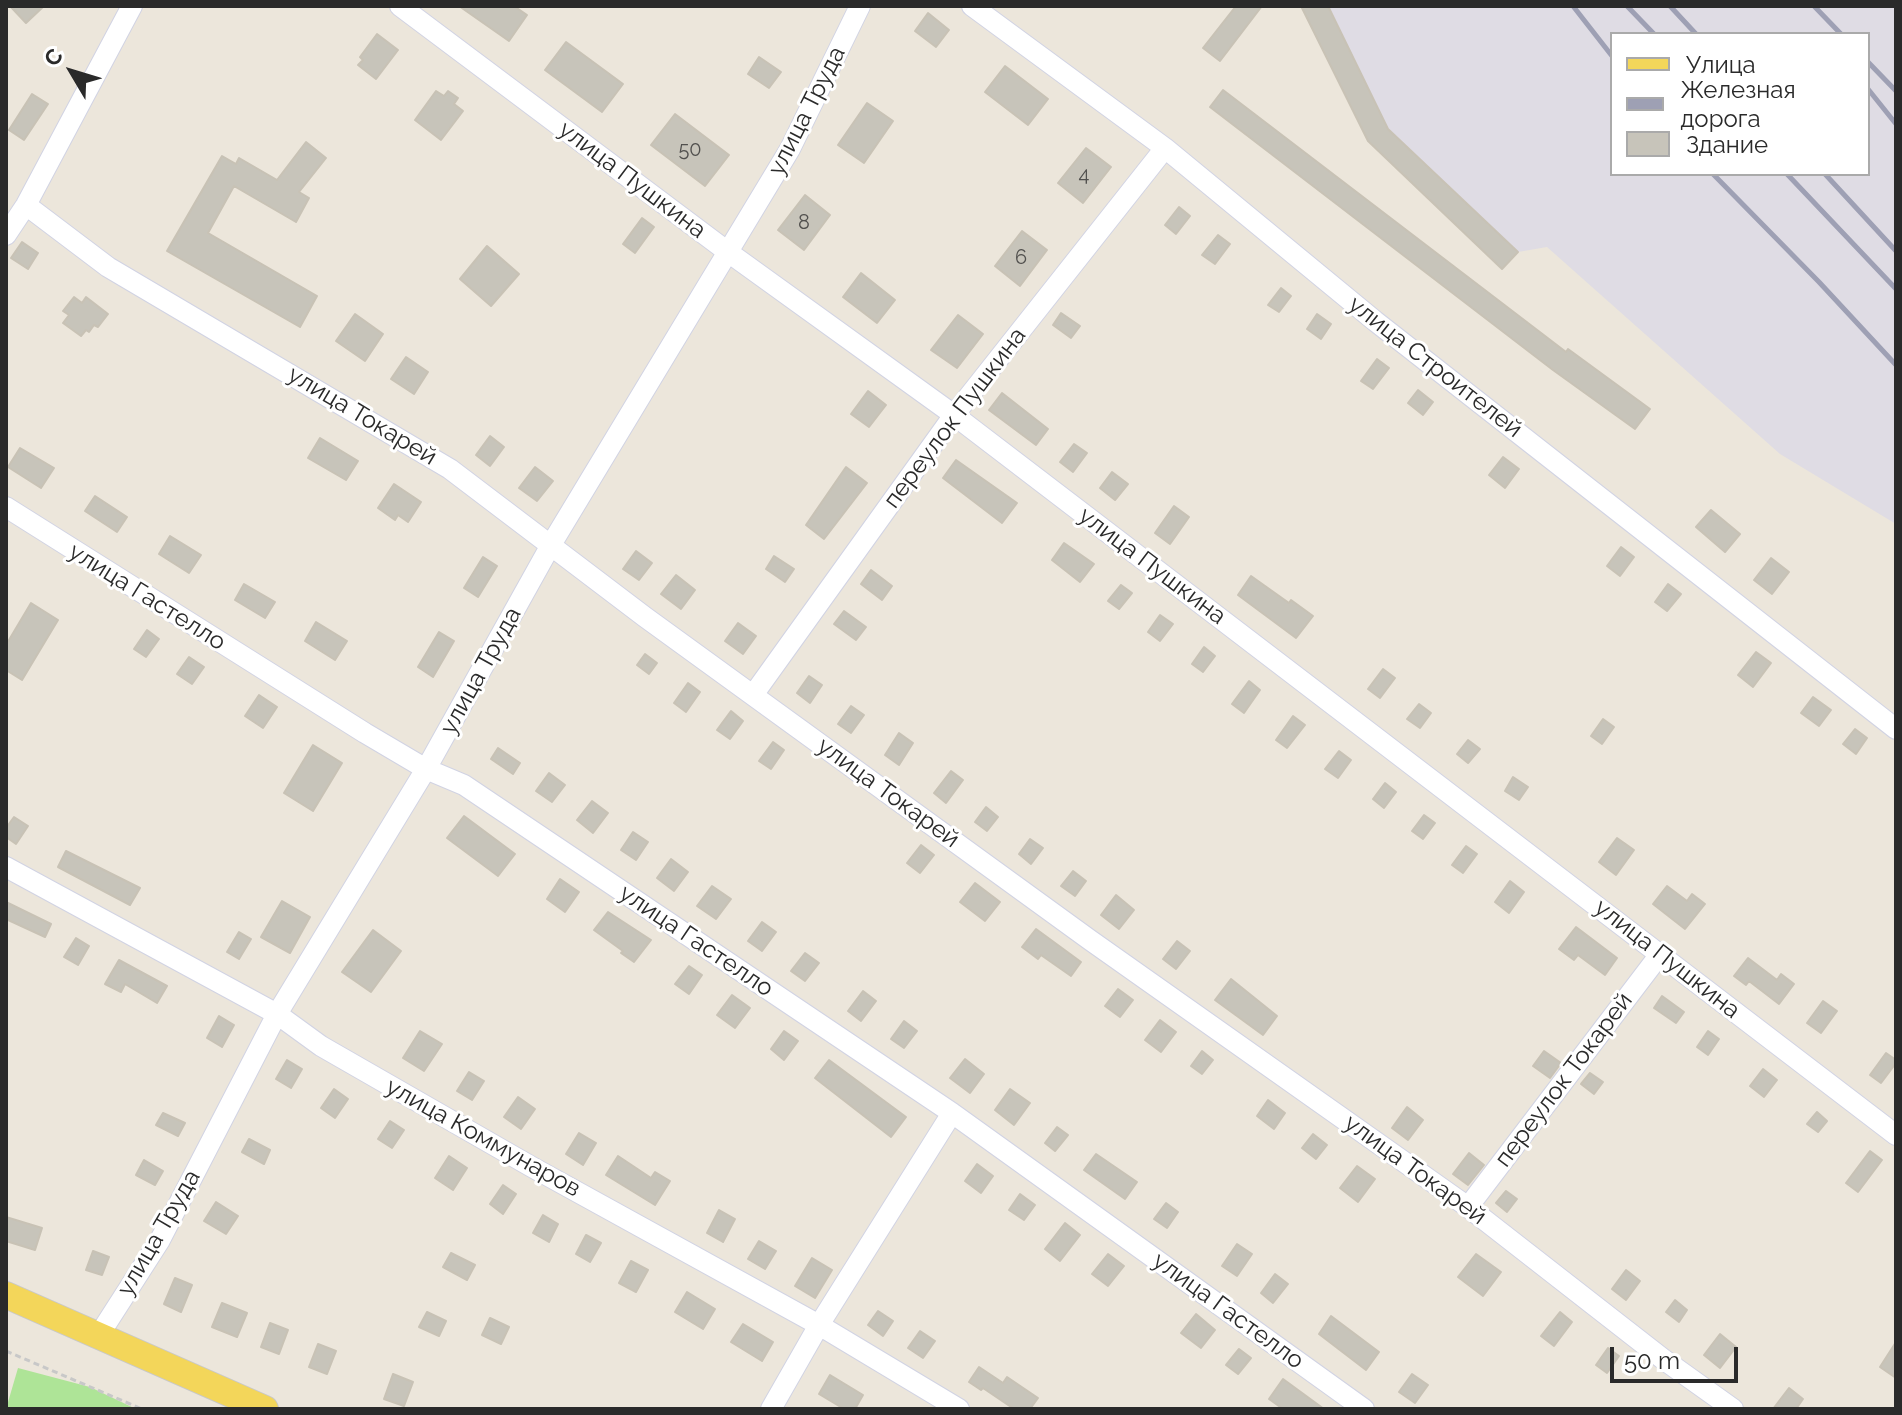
<!DOCTYPE html>
<html>
<head>
<meta charset="utf-8">
<style>
	body { margin:0 }
	#map { position:relative; width:1902px; height:1415px; overflow:hidden; background:#ece6db; font-family:Raleway,sans-serif }
	canvas { display:block }
	.frame { position:absolute; inset:0; border:8px solid #2a2a2a; pointer-events:none }
	.legend { position:absolute; left:1610px; top:32px; width:260px; height:144px; box-sizing:border-box; background:#fff; border:2px solid #aaa; margin:0; padding:10px 14px; list-style:none; font-size:24px; color:#2a2a2a }
	.legend li { display:flex; align-items:center; gap:16px; height:40px }
	.legend b { width:40px; border:2px solid #aaa }
	.north { position:absolute; left:32px; top:32px; width:80px; height:80px; -webkit-text-stroke:6px #fff; paint-order:stroke; rotate:308deg; font-size:22px; font-weight:700; line-height:32px; text-align:center; color:#2a2a2a }
	.north::after { content:''; display:block; margin:auto; width:28px; height:36px; background:#2a2a2a; clip-path:polygon(50% 0,100% 100%,50% 72%,0 100%) }
	.scale { position:absolute; left:1610px; top:1347px; width:128px; height:36px; box-sizing:border-box; border:4px solid #2a2a2a; border-top:0; padding-left:10px; font-size:24px; line-height:28px; white-space:nowrap; color:#2a2a2a; -webkit-text-stroke:6px #fff; paint-order:stroke }
</style>
</head>
<body>
<div id="map">
<canvas width="1902" height="1415"></canvas>
<div class="frame"></div>
<ul class="legend">
<li><b style="height:10px;background:#f3d65a"></b>Улица</li>
<li><b style="height:10px;background:#9ea0b4"></b>Железная дорога</li>
<li><b style="height:22px;background:#c7c4ba"></b>Здание</li>
</ul>
<div class="north">С</div>
<div class="scale">50 m</div>
</div>
<script>
const context = document.querySelector('canvas').getContext('2d');
context.lineJoin = 'round';
function paint(path, color) { context.fillStyle = color; context.fill(path, 'evenodd'); }
function trace(path, color, width, dash) { context.strokeStyle = color; context.lineWidth = width; context.lineCap = dash ? 'butt' : 'round'; context.setLineDash(dash || []); context.stroke(path); }
function drawText(font, color, halo, rows, align = 'center') {
  context.font = font + ' Raleway,sans-serif'; context.lineWidth = 6; context.setLineDash([]); context.textBaseline = 'middle'; context.strokeStyle = halo; context.fillStyle = color; for (const [text, x, y, turn = 0] of rows) {
    context.save(); context.translate(x, y); context.rotate((+turn || 0) * Math.PI / 180); context.textAlign = isNaN(turn) ? turn : align; if (halo) context.strokeText(text, 0, 0); context.fillText(text, 0, 0); context.restore();
  }
}
const industrial = new Path2D(`
	M1328 6H1896V524L1780 454 1547 247 1518 252 1388 129ZM1612 34H1868V174H1612Z`);
const green = new Path2D(`
	M18 1368 90 1387 136 1409H6Z`);
const building = new Path2D(`
	M10 6H44L26 23Z
	M459 6H514L527 15 509 41Z
	M1236 6H1262L1220 61 1203 48Z
	M1301 6H1328L1388 129 1518 252 1502 269 1368 141Z
	M928 13 949 30 936 47 915 31Z
	M377 34 398 50 376 79 358 65 363 60 360 57Z
	M566 42 623 84 602 112 545 70Z
	M759 57 781 72 769 88 748 74Z
	M1005 66 1048 99 1028 125 985 92Z
	M1223 90 1566 352 1568 349 1650 409 1635 429 1553 370 1210 107Z
	M436 91 444 96 448 91 458 98 454 104 463 111 441 140 415 120Z
	M32 94 48 104 24 140 9 130Z
	M867 103 893 121 864 163 838 145Z
	M675 114 729 155 705 186 651 145Z
	M306 142 326 158 299 192 309 198 296 222 234 186 208 233 317 296 300 327 167 251 222 156 236 164 239 158 277 180Z
	M1086 148 1111 167 1083 203 1058 183Z
	M805 195 830 215 804 250 778 230Z
	M1179 207 1190 216 1176 234 1165 225Z
	M642 218 654 227 635 253 623 244Z
	M1022 231 1047 250 1020 286 995 266Z
	M1218 235 1230 244 1215 264 1202 255Z
	M22 242 38 253 28 269 11 258Z
	M487 246 519 274 491 306 460 279Z
	M861 273 895 300 877 323 843 297Z
	M1281 288 1291 296 1279 312 1268 305Z
	M74 297 82 303 86 297 108 314 98 327 94 325 89 332 86 330 81 336 63 323 69 315 63 311Z
	M1061 313 1080 326 1071 338 1053 325Z
	M355 314 383 334 365 361 336 341Z
	M1317 314 1331 324 1321 339 1307 329Z
	M958 315 983 334 957 368 931 350Z
	M406 357 428 372 414 394 391 379Z
	M1377 359 1389 368 1373 389 1361 381Z
	M1418 390 1433 402 1423 415 1408 403Z
	M868 391 886 405 869 427 851 414Z
	M1002 393 1048 429 1036 445 989 410Z
	M490 436 504 447 490 466 476 455Z
	M320 438 358 461 346 480 308 458Z
	M1074 444 1087 453 1073 472 1060 462Z
	M20 448 54 468 41 488 8 467Z
	M1503 457 1519 469 1505 488 1489 475Z
	M956 460 1017 503 1002 523 943 478Z
	M535 467 553 481 537 501 519 488Z
	M846 467 867 483 824 539 806 525Z
	M1112 472 1128 484 1115 500 1100 488Z
	M394 484 421 502 408 522 398 515 395 520 378 508Z
	M95 496 127 517 117 532 85 511Z
	M1174 506 1189 517 1170 544 1155 533Z
	M1711 510 1740 534 1725 552 1696 527Z
	M170 536 201 555 189 573 159 554Z
	M1064 543 1094 564 1080 582 1052 560Z
	M1621 547 1634 557 1620 576 1607 566Z
	M636 551 652 563 639 580 623 569Z
	M774 556 794 569 785 582 766 569Z
	M483 557 497 566 478 597 464 588Z
	M1771 558 1789 572 1772 594 1754 580Z
	M871 570 892 586 882 600 861 584Z
	M676 575 695 590 681 609 661 594Z
	M1251 576 1289 603 1291 600 1313 616 1296 638 1238 595Z
	M244 584 275 602 265 618 235 600Z
	M1668 584 1681 594 1667 611 1655 602Z
	M1121 585 1132 593 1119 609 1108 601Z
	M31 603 58 620 22 680 6 670V645Z
	M844 611 866 627 856 640 834 624Z
	M1160 615 1173 624 1160 641 1148 632Z
	M316 622 347 641 335 660 305 641Z
	M738 623 756 636 743 654 725 641Z
	M147 630 159 639 146 657 134 649Z
	M439 632 454 641 433 677 418 667Z
	M1204 647 1215 656 1203 672 1192 664Z
	M1756 652 1771 663 1753 687 1738 675Z
	M645 654 657 663 649 674 637 665Z
	M189 657 204 667 192 684 177 674Z
	M1383 669 1395 678 1380 698 1368 689Z
	M809 676 822 685 810 703 797 693Z
	M1249 681 1260 690 1244 713 1232 704Z
	M688 683 700 692 686 712 674 703Z
	M259 695 277 707 263 728 245 716Z
	M1813 697 1831 710 1819 726 1801 713Z
	M1419 704 1431 713 1420 728 1407 719Z
	M851 706 864 715 851 733 838 724Z
	M731 711 743 721 730 739 717 730Z
	M1293 716 1305 725 1287 748 1276 740Z
	M1603 719 1614 727 1602 744 1591 736Z
	M1855 729 1867 738 1856 754 1843 744Z
	M899 733 913 743 899 765 885 755Z
	M1468 740 1480 749 1468 763 1457 754Z
	M773 742 784 750 771 769 759 761Z
	M313 745 342 763 313 811 284 793Z
	M498 748 520 763 513 774 491 759Z
	M1339 751 1351 760 1338 778 1325 769Z
	M951 771 963 780 946 803 934 793Z
	M549 773 565 785 552 802 536 791Z
	M1513 777 1528 787 1519 800 1505 791Z
	M1385 783 1396 792 1384 808 1373 799Z
	M592 801 608 813 593 833 577 820Z
	M986 807 998 817 987 831 975 822Z
	M1424 815 1435 823 1423 839 1412 831Z
	M464 816 515 854 498 876 447 838Z
	M14 817 28 826 16 844 6 837V828Z
	M633 832 648 842 636 860 621 850Z
	M1617 838 1634 850 1616 875 1599 862Z
	M1030 839 1043 848 1031 864 1019 854Z
	M921 845 934 855 920 873 907 863Z
	M1466 846 1477 854 1463 873 1452 865Z
	M66 851 140 888 130 905 58 867Z
	M671 859 688 872 674 891 657 878Z
	M1073 871 1086 881 1075 896 1061 886Z
	M560 879 579 892 565 912 547 899Z
	M1510 881 1524 892 1509 913 1495 902Z
	M975 883 1000 902 985 921 960 902Z
	M712 886 731 899 716 919 697 906Z
	M1667 886 1687 901 1692 894 1705 904 1685 929 1653 904Z
	M1116 895 1134 910 1119 929 1101 915Z
	M282 901 310 917 290 953 261 937Z
	M6 902 51 924 45 937 6 919Z
	M608 912 651 940 634 962 621 953 623 951 594 930Z
	M762 922 776 932 762 951 748 941Z
	M1576 927 1617 958 1605 975 1578 955 1574 960 1559 949Z
	M1036 929 1081 962 1071 976 1041 955 1038 959 1022 947Z
	M373 930 401 951 371 992 342 972Z
	M239 932 251 939 239 959 227 952Z
	M76 938 89 946 78 965 64 957Z
	M1177 941 1190 951 1176 969 1163 959Z
	M805 953 819 963 805 981 791 971Z
	M1748 958 1777 980 1781 974 1794 984 1779 1004 1749 981 1746 985 1734 976Z
	M119 960 167 986 157 1003 125 984 121 992 105 984Z
	M689 966 702 975 689 994 675 984Z
	M1231 979 1277 1016 1263 1035 1215 1000Z
	M1118 989 1133 1000 1120 1017 1105 1006Z
	M863 991 876 1001 861 1021 848 1011Z
	M732 995 750 1008 735 1028 717 1015Z
	M1662 996 1684 1012 1676 1023 1654 1008Z
	M1823 1001 1837 1011 1821 1033 1807 1023Z
	M219 1016 234 1025 222 1047 207 1038Z
	M1160 1020 1176 1032 1161 1052 1145 1040Z
	M904 1021 917 1031 904 1048 891 1039Z
	M420 1031 442 1044 424 1071 403 1058Z
	M784 1031 798 1041 784 1060 771 1049Z
	M1708 1031 1719 1039 1708 1055 1697 1047Z
	M1202 1051 1213 1060 1202 1074 1191 1066Z
	M1544 1051 1561 1063 1550 1078 1533 1066Z
	M1886 1053 1896 1060V1063L1881 1083 1870 1075Z
	M965 1059 984 1074 970 1093 950 1078Z
	M287 1060 302 1069 291 1088 276 1079Z
	M829 1060 906 1117 891 1137 815 1078Z
	M1763 1069 1777 1080 1764 1097 1750 1086Z
	M469 1072 484 1081 472 1100 457 1091Z
	M1590 1073 1603 1082 1594 1094 1581 1084Z
	M334 1089 348 1099 335 1118 321 1108Z
	M1010 1089 1030 1103 1014 1125 995 1110Z
	M518 1097 535 1109 521 1129 504 1117Z
	M1268 1100 1285 1113 1274 1129 1257 1116Z
	M1407 1107 1423 1120 1408 1140 1392 1128Z
	M1817 1112 1827 1121 1818 1132 1807 1124Z
	M163 1113 185 1123 178 1136 156 1125Z
	M390 1121 404 1130 392 1148 378 1139Z
	M1057 1127 1068 1135 1055 1151 1045 1143Z
	M579 1133 596 1143 583 1165 566 1154Z
	M1313 1134 1327 1145 1316 1159 1302 1148Z
	M249 1139 270 1150 264 1164 242 1152Z
	M1870 1151 1882 1160 1858 1192 1846 1183Z
	M1469 1153 1484 1165 1468 1185 1453 1174Z
	M1096 1154 1137 1182 1125 1199 1084 1170Z
	M449 1156 467 1168 453 1190 435 1178Z
	M618 1156 651 1178 655 1172 670 1181 655 1205 606 1175Z
	M144 1160 163 1171 155 1185 136 1175Z
	M977 1164 993 1176 981 1193 965 1181Z
	M1357 1166 1375 1179 1358 1202 1340 1188Z
	M503 1185 516 1194 503 1214 490 1204Z
	M1506 1191 1517 1199 1507 1212 1496 1203Z
	M1020 1194 1035 1205 1024 1220 1009 1210Z
	M216 1202 238 1216 226 1234 204 1221Z
	M1166 1203 1178 1212 1167 1228 1154 1219Z
	M719 1210 735 1219 723 1242 707 1233Z
	M543 1215 558 1224 549 1242 533 1233Z
	M6 1217 42 1228 35 1250 6 1241Z
	M1065 1223 1080 1235 1060 1261 1045 1249Z
	M586 1235 601 1243 590 1262 576 1254Z
	M759 1241 776 1251 765 1269 748 1259Z
	M1237 1244 1252 1254 1237 1276 1222 1266Z
	M93 1251 109 1257 102 1275 86 1270Z
	M451 1253 475 1265 467 1280 443 1267Z
	M1108 1254 1124 1266 1108 1286 1092 1274Z
	M1476 1254 1501 1272 1483 1296 1458 1277Z
	M812 1258 832 1270 815 1298 795 1286Z
	M631 1261 648 1270 636 1292 619 1283Z
	M1626 1270 1640 1281 1626 1300 1612 1289Z
	M1275 1274 1288 1284 1273 1303 1261 1293Z
	M175 1278 192 1285 181 1312 164 1304Z
	M687 1292 715 1309 703 1329 675 1312Z
	M1675 1300 1687 1310 1679 1322 1666 1312Z
	M222 1303 247 1313 237 1337 212 1327Z
	M878 1311 893 1321 883 1336 868 1325Z
	M427 1312 446 1321 439 1336 419 1327Z
	M1560 1312 1572 1322 1554 1346 1541 1336Z
	M1196 1314 1215 1330 1201 1348 1181 1333Z
	M1331 1316 1379 1352 1366 1370 1319 1334Z
	M490 1318 509 1327 501 1344 482 1335Z
	M270 1323 288 1330 279 1354 261 1347Z
	M743 1324 773 1342 762 1361 731 1342Z
	M920 1331 935 1341 923 1358 908 1348Z
	M1720 1334 1736 1347 1720 1368 1704 1355Z
	M1896 1342V1378L1880 1367Z
	M318 1344 336 1351 327 1374 309 1367Z
	M1608 1348 1619 1356 1607 1373 1596 1365Z
	M1239 1349 1251 1358 1238 1374 1226 1365Z
	M979 1367 1003 1383 1007 1377 1038 1398 1030 1409H1014L983 1388 981 1390 969 1382Z
	M393 1374 413 1382 404 1406 384 1399Z
	M1412 1374 1428 1385 1415 1403 1399 1392Z
	M830 1375 863 1395 855 1409H844L819 1394Z
	M1283 1379 1324 1409H1283L1269 1399Z
	M1789 1388 1803 1399 1796 1409H1773Z`);
const path = new Path2D(`
	M6 1351 142 1409`);
const minor = new Path2D(`
	M400 6 728 252 954 415 1896 1135
	M972 6 1165 148 1375 321 1896 729
	M26 205 108 267 450 469 645 617 1090 940 1468 1207 1663 1359 1733 1409
	M6 235 26 205 132 6
	M6 507 365 733 426 769 464 785 952 1113 1364 1409
	M753 695 954 415 1165 148
	M6 867 277 1014 321 1046 532 1167 819 1325 959 1409
	M1468 1207 1661 953
	M99 1335 160 1240 277 1014 426 769 552 543 790 149 860 6
	M771 1409 819 1325 952 1113`);
const major = new Path2D(`
	M6 1295 265 1409`);
const rail = new Path2D(`
	M1573 6 1612 56
	M1627 6 1654 34
	M1670 6 1696 34
	M1814 6 1841 34
	M1868 62 1896 91
	M1868 89 1896 124
	M1713 174 1819 282 1896 365
	M1787 174 1896 289
	M1825 174 1896 251`);
const numberNames = [
	["50",690,150],
	["4",1084,175],
	["8",804,223],
	["6",1021,258]
];
const streetNames = [
	["улица Труда",807,111,-63],
	["улица Пушкина",632,180,37],
	["улица Строителей",1435,367,38],
	["улица Токарей",362,416,31],
	["переулок Пушкина",955,418,-53],
	["улица Пушкина",1152,566,37],
	["улица Гастелло",147,597,32],
	["улица Труда",481,671,-61],
	["улица Токарей",888,793,36],
	["улица Гастелло",696,941,34],
	["улица Пушкина",1667,959,38],
	["переулок Токарей",1564,1080,-53],
	["улица Коммунаров",483,1138,29],
	["улица Токарей",1415,1170,36],
	["улица Труда",159,1233,-60],
	["улица Гастелло",1228,1311,36]
];
paint(industrial, '#dfdce4');
paint(green, '#aee497');
paint(building, '#c7c4ba');
trace(building, '#c8c2b5', 2);
trace(minor, '#d1d3e3', 22);
trace(major, '#c8c8c8', 28);
trace(path, '#c8c8c8', 3, [6, 4]);
trace(minor, '#fff', 20);
trace(major, '#f3d65a', 26);
trace(rail, '#9ea0b4', 5);
drawText('20px', '#51504e', null, numberNames);
drawText('24px', '#2a2a2a', '#fff', streetNames);
</script>
</body>
</html>
